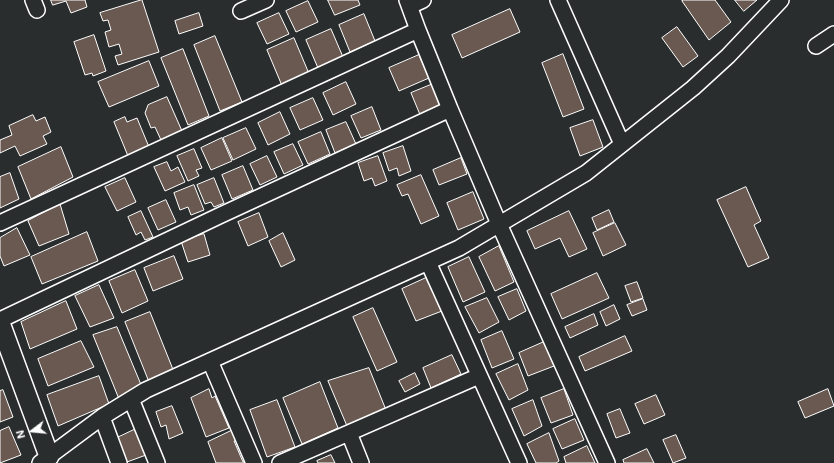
<!DOCTYPE html>
<html>
<head>
<meta charset="utf-8">
<style>
	body { margin:0 }
	#map { position:relative; width:834px; height:463px; overflow:hidden; background:#2a2d2e; font-family:Mali,sans-serif }
	canvas { display:block }
	.north { position:absolute; left:12px; top:411px; width:40px; height:40px; -webkit-text-stroke:3px #2a2d2e; paint-order:stroke; rotate:254deg; font-size:11px; font-weight:700; line-height:16px; text-align:center; color:#fff }
	.north::after { content:''; display:block; margin:auto; width:14px; height:18px; background:#fff; clip-path:polygon(50% 0,100% 100%,50% 72%,0 100%) }
</style>
</head>
<body>
<div id="map">
<canvas width="834" height="463"></canvas>
<div class="north">N</div>
</div>
<script>
const context = document.querySelector('canvas').getContext('2d');
context.lineJoin = 'round';
function paint(path, color) { context.fillStyle = color; context.fill(path, 'evenodd'); }
function trace(path, color, width, dash) { context.strokeStyle = color; context.lineWidth = width; context.lineCap = dash ? 'butt' : 'round'; context.setLineDash(dash || []); context.stroke(path); }
const building = new Path2D(`
	M51 0H85L87 7 71 13 66 1 53 5Z
	M142 0 159 52 118 65 115 56 122 54 119 44 109 47 105 32 111 30 108 20 103 21 100 13Z
	M328 0H358L360 5 335 15Z
	M684 0H715L731 22 709 40 682 1Z
	M735 0H757L744 11Z
	M308 1 318 22 296 32 286 11Z
	M510 9 520 32 462 58 452 35Z
	M199 13 203 26 179 34 175 21Z
	M279 13 289 34 267 44 257 23Z
	M364 14 375 41 350 52 339 25Z
	M677 27 698 56 683 67 662 38Z
	M331 29 343 57 318 68 306 40Z
	M94 35 106 71 93 76 92 73 85 75 74 42Z
	M215 36 242 102 220 111 194 45Z
	M294 38 310 76 283 88 267 50Z
	M183 49 209 116 188 125 161 58Z
	M563 54 584 109 563 117 542 63Z
	M419 55 429 78 399 91 389 68Z
	M149 61 159 86 109 107 98 82Z
	M346 82 356 104 333 115 323 93Z
	M433 84 443 107 421 117 411 93Z
	M167 97 182 131 161 140 155 127 151 128 145 113 148 105Z
	M313 98 323 120 300 130 290 108Z
	M372 107 381 130 361 138 351 116Z
	M280 112 290 134 268 145 258 123Z
	M33 115 36 121 45 117 51 132 43 136 47 144 20 156 15 146 0 153V140L12 135 9 126Z
	M125 117 127 122 137 118 149 147 128 156 114 122Z
	M593 120 603 147 580 156 570 128Z
	M346 122 356 144 335 153 326 130Z
	M246 128 256 149 233 160 223 138Z
	M321 132 330 154 308 164 298 142Z
	M222 138 232 161 211 170 201 148Z
	M293 144 303 165 284 174 274 152Z
	M403 146 411 171 399 176 397 168 389 171 383 153Z
	M61 147 73 177 31 199 18 167Z
	M194 149 202 168 196 170 199 176 188 181 177 156Z
	M267 156 277 177 260 185 250 164Z
	M378 156 387 181 375 186 372 178 364 181 358 163Z
	M461 158 467 174 439 185 433 170Z
	M167 162 171 171 178 167 185 182 165 191 154 167Z
	M243 166 253 190 232 199 222 175Z
	M10 173 19 199 0 208V177Z
	M421 175 439 216 421 224 408 194 402 196 397 185Z
	M125 178 136 202 117 211 105 187Z
	M214 178 224 203 214 207 211 202 205 204 197 185Z
	M194 185 204 210 191 215 188 207 180 210 174 193Z
	M746 187 761 221 754 225 769 258 748 267 717 200Z
	M473 192 484 219 458 230 447 203Z
	M166 200 176 222 158 230 148 208Z
	M60 204 69 234 39 246 28 221Z
	M609 210 614 222 597 230 592 218Z
	M141 211 153 237 145 240 141 232 136 235 128 217Z
	M569 211 587 249 569 257 560 238 535 249 527 231Z
	M259 213 268 237 248 246 238 222Z
	M615 223 626 245 603 256 593 233Z
	M17 228 30 255 4 266 0 256V238Z
	M87 232 98 261 42 284 31 257Z
	M283 233 295 260 281 267 269 241Z
	M204 234 210 255 188 262 181 241Z
	M499 246 514 282 495 291 479 257Z
	M174 256 183 279 153 291 144 268Z
	M469 257 485 292 463 302 448 267Z
	M135 270 148 301 122 313 109 281Z
	M597 273 609 298 562 319 551 294Z
	M426 278 442 311 416 321 402 289Z
	M637 282 643 298 631 302 625 286Z
	M99 285 114 318 90 327 75 296Z
	M517 289 526 311 509 320 498 297Z
	M487 298 499 322 479 333 465 307Z
	M643 299 647 310 632 316 627 305Z
	M66 301 77 329 30 349 21 322Z
	M614 305 620 319 606 326 600 312Z
	M373 308 397 362 377 371 353 317Z
	M150 312 174 372 149 382 125 322Z
	M594 314 598 325 570 338 565 327Z
	M117 327 142 387 119 399 93 335Z
	M502 331 514 359 492 368 481 340Z
	M625 336 632 351 585 371 579 357Z
	M81 341 94 367 48 386 38 359Z
	M544 342 554 366 528 376 519 353Z
	M452 355 461 374 431 388 423 368Z
	M518 364 528 390 509 400 496 374Z
	M369 368 386 410 347 426 328 381Z
	M415 373 420 384 405 392 399 381Z
	M99 376 109 404 58 426 47 395Z
	M320 382 338 428 302 444 283 398Z
	M209 389 212 398 215 396 229 428 206 437 191 398Z
	M564 389 573 415 551 423 541 398Z
	M828 389 834 406 805 418 798 402Z
	M3 390 13 417 0 422V391Z
	M656 395 665 415 644 424 635 404Z
	M277 400 295 447 267 457 250 410Z
	M533 400 542 426 524 436 512 409Z
	M172 406 183 433 169 439 166 425 161 427 156 412Z
	M620 409 630 433 616 438 607 414Z
	M575 419 584 440 562 449 553 429Z
	M9 427 21 455 0 463V431Z
	M136 429 146 455 127 462 117 438Z
	M233 430 237 440 234 441 243 462 247 461 248 463H216L208 442Z
	M549 433 559 461 556 463H536L527 444Z
	M676 435 686 458 673 463 663 440Z
	M587 446 595 463H566L564 457Z
	M647 449 654 463H624L623 460Z
	M331 455 335 463H318L317 461Z`);
const minor = new Path2D(`
	M33 0 37 10
	M407 0 418 30
	M558 0 622 144
	M410 6 423 0
	M241 11 266 0
	M816 46 834 34
	M0 223 418 30 450 109
	M428 262 519 463
	M0 320 221 215 450 109 499 224 607 463
	M210 361 254 463
	M131 399 157 463
	M102 417 119 463
	M349 433 361 463
	M40 463 102 417 146 390 459 248 586 173 693 88 728 56 781 0
	M280 463 479 376`);
const tertiary = new Path2D(`
	M0 323 49 456`);
paint(building, '#695951');
trace(building, '#fff', 1);
trace(minor, '#fff', 18);
trace(tertiary, '#fff', 22);
trace(minor, '#2a2d2e', 15);
trace(tertiary, '#2a2d2e', 19);
</script>
</body>
</html>
